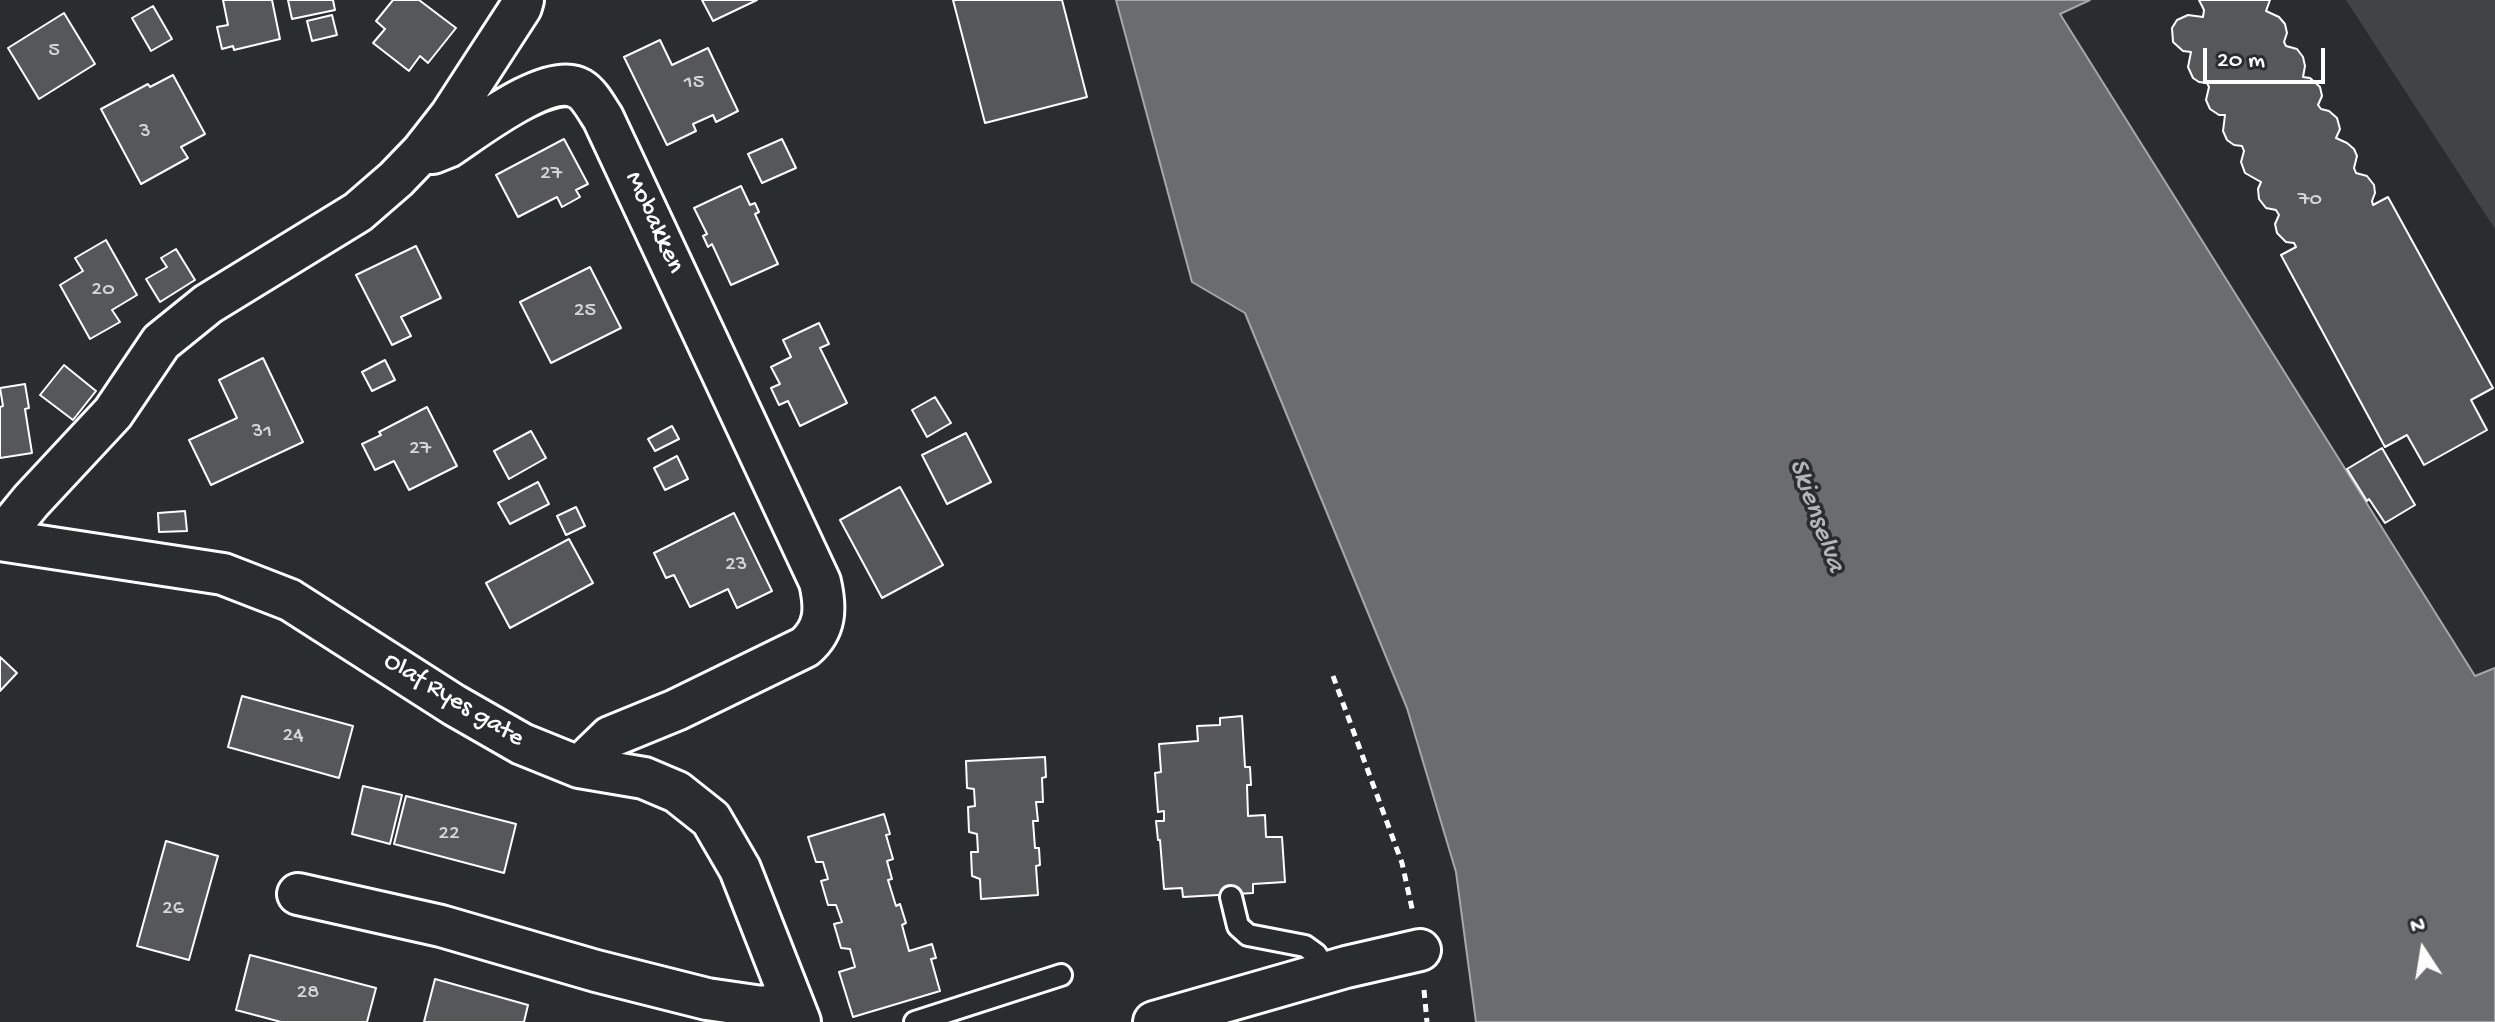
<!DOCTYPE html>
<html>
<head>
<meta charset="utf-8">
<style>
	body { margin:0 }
	#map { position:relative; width:2495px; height:1022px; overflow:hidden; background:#2a2d2e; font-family:"Gochi Hand",sans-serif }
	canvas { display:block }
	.north { position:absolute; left:2383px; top:910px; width:80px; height:80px; -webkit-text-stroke:6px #2a2d2e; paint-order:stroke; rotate:348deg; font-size:22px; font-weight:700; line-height:32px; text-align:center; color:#fff }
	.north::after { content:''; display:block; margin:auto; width:28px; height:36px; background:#fff; clip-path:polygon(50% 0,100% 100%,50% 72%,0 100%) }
	.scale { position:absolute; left:2203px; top:48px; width:122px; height:36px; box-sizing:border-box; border:4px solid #fff; border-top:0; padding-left:10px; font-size:24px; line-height:28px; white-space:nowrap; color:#fff; -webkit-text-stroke:6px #2a2d2e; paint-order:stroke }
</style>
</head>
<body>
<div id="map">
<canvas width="2495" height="1022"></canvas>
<div class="north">N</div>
<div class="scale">20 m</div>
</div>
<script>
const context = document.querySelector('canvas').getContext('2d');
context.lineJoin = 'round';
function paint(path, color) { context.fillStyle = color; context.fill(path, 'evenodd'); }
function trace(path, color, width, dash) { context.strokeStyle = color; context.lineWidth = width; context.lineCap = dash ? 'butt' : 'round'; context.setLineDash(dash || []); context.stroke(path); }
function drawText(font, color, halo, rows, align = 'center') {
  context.font = font + ' "Gochi Hand",sans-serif'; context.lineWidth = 7; context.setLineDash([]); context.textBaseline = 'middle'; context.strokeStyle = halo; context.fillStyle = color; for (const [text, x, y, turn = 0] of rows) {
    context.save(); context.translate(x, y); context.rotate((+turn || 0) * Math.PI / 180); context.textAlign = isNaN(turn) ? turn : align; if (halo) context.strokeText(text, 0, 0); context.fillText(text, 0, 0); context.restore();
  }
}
const green = new Path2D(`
	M2346 0H2495V229Z`);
const water = new Path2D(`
	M1116 0H2090L2060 14 2475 676 2495 668V1022H1476L1456 872 1407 708 1245 313 1192 282Z`);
const building = new Path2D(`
	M223 0H272L280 39 234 50 233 46 222 49 217 27 228 25Z
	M288 0H333L335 10 292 19Z
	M393 0H419L456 28 428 63 420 56 409 71 373 43 385 29 376 21Z
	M702 0H757L713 21Z
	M953 0H1062L1087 97 985 123Z
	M2199 0H2270L2266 11 2279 17 2285 24 2287 33 2284 42 2286 46 2297 49 2303 57 2305 66 2303 77 2310 78 2320 87 2322 96 2318 105 2321 109 2329 111 2337 118 2340 129 2336 138 2347 143 2354 149 2357 156 2354 168 2356 173 2367 176 2374 185 2375 193 2372 201 2373 205 2388 197 2493 388 2471 400 2487 430 2424 465 2407 435 2385 447 2281 255 2296 247 2294 243 2286 242 2277 233 2275 224 2279 215 2276 210 2266 208 2259 199 2258 189 2261 182 2245 173 2241 162 2244 151 2242 146 2234 145 2227 140 2223 131 2225 115H2219L2210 109 2206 100 2209 87 2207 83 2199 82 2193 78 2188 67 2191 52 2183 51 2173 42 2172 28 2177 20 2188 15 2203 17 2204 10Z
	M153 6 172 39 151 51 132 18Z
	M64 13 95 64 39 99 8 48Z
	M332 15 337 35 312 41 307 21Z
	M660 40 672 65 708 48 738 111 716 122 713 115 693 124 696 131 667 145 624 57Z
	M173 75 205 134 181 147 188 158 141 184 101 109 148 84 150 87Z
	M564 139 588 184 576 190 580 197 562 207 557 197 518 217 496 175Z
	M782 139 796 168 762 183 748 154Z
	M741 186 750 205 755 203 759 212 755 214 778 264 731 285 712 244 708 247 703 236 707 234 694 208Z
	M106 240 137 295 112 310 120 322 90 339 60 285 83 271 75 258Z
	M416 246 441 298 401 317 411 336 392 345 356 275Z
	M176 249 195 280 160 302 146 279 167 267 161 258Z
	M590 267 621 328 551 363 520 302Z
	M819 323 829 344 820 348 847 403 800 426 788 401 779 405 771 388 780 384 771 367 791 357 783 340Z
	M263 358 303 442 211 485 189 440 237 418 219 380Z
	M385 360 395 380 372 391 362 372Z
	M64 365 96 391 73 420 40 395Z
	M25 384 29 408 25 409 32 453 0 458V407L3 406 0 388Z
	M935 397 951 423 927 437 912 410Z
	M427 407 457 466 409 490 394 461 375 470 362 444 381 435 379 432Z
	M672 426 679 439 655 451 648 439Z
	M531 431 546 458 509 479 494 451Z
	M966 433 991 482 947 504 922 455Z
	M2382 448 2415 505 2385 523 2369 499 2367 501 2347 469Z
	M677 456 688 479 665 490 654 468Z
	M538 482 549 504 510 524 498 503Z
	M900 487 943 565 882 598 840 520Z
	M576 507 585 526 566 535 557 516Z
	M185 511 187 531 159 532 158 513Z
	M734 513 772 591 737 608 728 589 690 607 674 575 666 578 654 553Z
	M569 539 593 583 510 628 486 583Z
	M0 657 17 673 0 691Z
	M242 696 353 726 339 778 228 747Z
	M1242 716 1245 767H1250L1251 785H1247L1248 816 1265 815 1266 837H1282L1285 882 1253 884V893L1183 897 1182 888 1164 889 1160 840H1158L1156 821H1164V811L1158 812 1155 773 1161 772 1159 744 1198 741 1197 726 1220 725V718Z
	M1045 757 1046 777 1042 778 1043 802H1036L1038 821H1033L1035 848H1039L1040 865 1036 866 1038 895 981 899 980 879 972 876 971 852H978L977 834 969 832 968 807 975 806 974 789 967 788 966 761Z
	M363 786 402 795 390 844 352 834Z
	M406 796 516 824 504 873 394 844Z
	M884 814 890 834 886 835 893 859 887 861 892 879 888 880 896 906 900 904 906 923 902 925 909 951 932 944 936 958 931 959 940 991 853 1017 839 972 855 967 850 949 841 948 834 924 842 922 836 905H828L821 881 828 879 823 862H816L808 837Z
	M166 841 218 856 189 960 137 946Z
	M250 955 376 988 367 1022H281L236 1010Z
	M435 979 528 1005 524 1022H424Z`);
const path = new Path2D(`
	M1333 676 1402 863 1413 913
	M1424 990 1427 1022`);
const service = new Path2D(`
	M1231 897 1238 926 1248 935 1305 946 1316 954 1327 972
	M915 1022 1061 975`);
const minor = new Path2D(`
	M422 152 433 153 448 147C474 130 550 70 580 89 589 94 597 109 603 118L820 582C826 608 826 629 805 647L676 710 610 737 579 767
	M0 539 31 501 113 413 161 342 208 304 358 212 396 179 422 152 451 115 521 7 523 0
	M0 540 223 574 290 600 454 705 522 744 579 767 644 778 677 792 711 819 740 869 800 1022
	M298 894 441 926 596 971 707 999 762 1007 791 1002
	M1154 1022 1346 967 1420 950`);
const numberNames = [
	["5",54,52],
	["15",694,84],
	["3",145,133],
	["27",551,175],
	["70",2310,201],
	["20",103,291],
	["25",585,312],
	["31",262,433],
	["27",420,450],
	["23",736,566],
	["24",293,737],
	["22",449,835],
	["26",173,910],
	["28",308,994]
];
const streetNames = [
	["Mobakken",653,223,65],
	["Olaf Ryes gate",453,701,31]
];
const waterNames = [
	["Skienselva",1815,516,70]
];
paint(green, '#414445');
paint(water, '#6a6c6d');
trace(water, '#a6a7a7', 2);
paint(building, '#555758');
trace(building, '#fff', 2);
trace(service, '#fff', 26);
trace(minor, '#fff', 46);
trace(path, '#fff', 5, [8, 6]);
trace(service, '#2a2d2e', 20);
trace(minor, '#2a2d2e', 40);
drawText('22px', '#d4d5d5', null, numberNames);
drawText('26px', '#fff', '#2a2d2e', streetNames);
drawText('italic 28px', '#b4b6b6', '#2a2d2e', waterNames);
</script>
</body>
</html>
